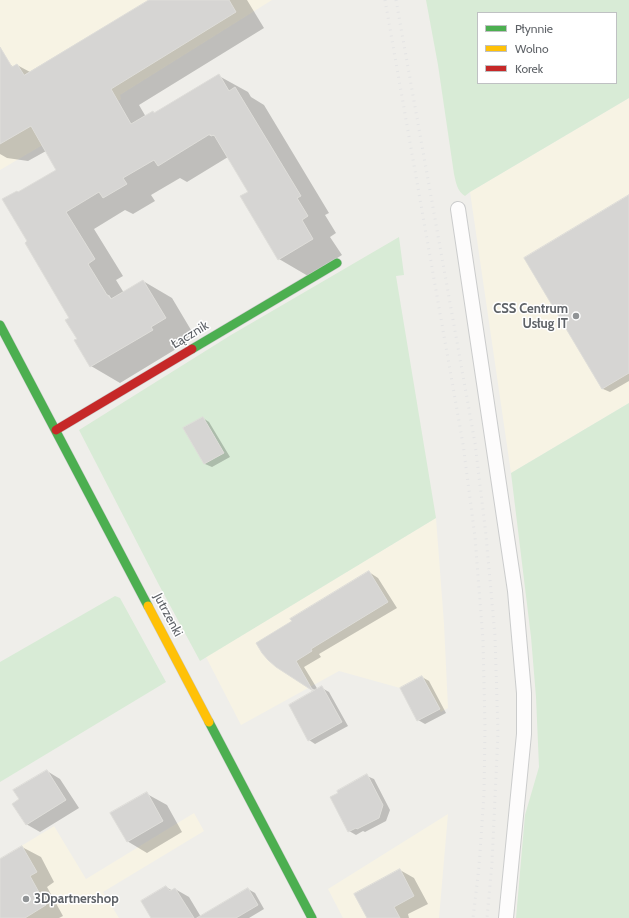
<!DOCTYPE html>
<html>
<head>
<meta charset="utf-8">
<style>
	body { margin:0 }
	#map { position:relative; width:629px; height:918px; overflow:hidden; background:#efeeea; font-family:Cabin,sans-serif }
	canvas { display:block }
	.legend { position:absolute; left:477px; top:12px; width:140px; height:72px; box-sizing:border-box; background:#fff; border:1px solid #bfc1c3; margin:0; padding:5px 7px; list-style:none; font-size:12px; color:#5f6368 }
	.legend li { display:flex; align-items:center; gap:8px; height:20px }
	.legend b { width:20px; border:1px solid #bfc1c3 }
</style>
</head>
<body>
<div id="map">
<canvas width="629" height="918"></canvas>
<ul class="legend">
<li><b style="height:5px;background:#4caf50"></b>Płynnie</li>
<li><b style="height:5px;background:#ffc107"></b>Wolno</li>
<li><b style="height:5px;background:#c62828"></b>Korek</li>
</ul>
</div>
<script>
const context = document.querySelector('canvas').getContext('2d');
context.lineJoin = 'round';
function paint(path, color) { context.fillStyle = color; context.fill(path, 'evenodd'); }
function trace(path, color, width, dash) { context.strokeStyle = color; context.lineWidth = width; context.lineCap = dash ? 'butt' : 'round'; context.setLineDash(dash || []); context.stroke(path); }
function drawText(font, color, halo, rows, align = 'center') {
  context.font = font + ' Cabin,sans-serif'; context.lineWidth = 3; context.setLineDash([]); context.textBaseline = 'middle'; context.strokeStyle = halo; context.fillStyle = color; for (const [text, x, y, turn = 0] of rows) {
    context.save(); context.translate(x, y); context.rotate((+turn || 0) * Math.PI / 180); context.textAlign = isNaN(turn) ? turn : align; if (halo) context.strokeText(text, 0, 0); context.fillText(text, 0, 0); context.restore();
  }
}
const commercial = new Path2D(`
	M0 0H272L120 95 121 99 0 170Z
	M629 98V403L511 473 470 192Z
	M436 518 444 624 448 708 441 712 422 676 400 688 339 671 241 725 206 657Z
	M194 813 204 831 103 892 119 918H0V859L54 826 86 879Z
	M448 814 439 918H343L328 889Z`);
const green = new Path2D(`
	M426 0H629V98L470 192 465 196C457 191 456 183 454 174L438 65ZM478 13H616V83H478Z
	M399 237 404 275 396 276 436 518 200 661 159 585 79 430 231 335Z
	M629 403V918H516L525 815 539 767 536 697 531 637 511 473Z
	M115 596 120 598 166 682 0 782V662Z`);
const shadow = new Path2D(`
	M151 0H247L264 28 139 105 146 117 153 112 155 114 219 76 248 92 251 97 264 105 329 213 325 215 336 233 330 237 342 255 308 276 279 259 249 192 228 157 187 182 180 178 151 195 155 201 133 214 125 210 94 229 123 276 116 280 124 293 143 281 172 298 194 335 179 344 181 346 120 383 91 366 78 339 71 318 28 242 19 193 57 170 46 151 28 161 7 158 0 154V69L9 64 14 67 17 65 30 72ZM217 131 219 133 213 136H209ZM107 295H109L114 303Z
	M629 196V381L610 392 603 389 525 259Z
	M203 418 209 422 230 457 212 467 205 464 184 428Z
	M369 572 378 578 397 608 319 654 321 657 304 667 318 690 322 688 329 692 348 726 315 744 309 740 316 691 277 666Z
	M422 677 429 681 446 713 425 724 418 720Z
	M47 771 60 779 79 808 40 832 26 824 20 799Z
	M367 776 374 779 390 810 386 821 365 832 363 831 356 835 349 831 339 793Z
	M147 794 167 805 182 832 147 853 127 841Z
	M22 847 41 857 54 882 47 887 63 916 59 918H0V861Z
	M400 870 414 878 428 904 408 914 409 918H368Z
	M166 887 173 891 175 889 189 897 201 917 248 889 255 893 264 909 249 918H152Z`);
const building = new Path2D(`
	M149 0H229L236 12 111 89 131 124 153 111 154 113 219 74 229 91 235 87 301 196 297 198 308 216 302 220 313 239 278 260 240 196 248 192 214 135 211 136 210 134 158 166 154 160 123 178 127 184 103 198 99 192 66 212 95 259 88 264 107 295H108L111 299 143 280 166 318 151 327 153 330 90 367 74 340 77 339 65 320 69 318 25 243 27 241 2 199 17 191 18 192 56 170 31 126 0 144V47L12 67 17 64 24 75Z
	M629 195V373L602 389 524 258Z
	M203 417 224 453 204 464 183 428Z
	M369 571 388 602 311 649 312 651 296 661 313 691 276 667 268 660 262 653 256 643 292 621 290 619Z
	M422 676 440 709 417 721 400 688Z
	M322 686 342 722 308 741 289 705Z
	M47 770 66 800 26 825 12 804 19 799 13 790Z
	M367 774 383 805 379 818 357 829 356 828 348 832 330 797 338 793 337 791Z
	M147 792 163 821 127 842 110 813Z
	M22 846 37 872 30 876 46 905 25 918H0V859Z
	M400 869 414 896 394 907 400 918H367L354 894Z
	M166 886 170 891 175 888 194 918H151L141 901Z
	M248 888 258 905 236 918H197Z`);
const lane = new Path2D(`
	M458 209 515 591 524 693V734L506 918`);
const fast = new Path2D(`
	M0 325 148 606
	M192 349 337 263
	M209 722 312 918`);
const slow = new Path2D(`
	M148 606 209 722`);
const jam = new Path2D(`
	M56 430 192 349`);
const rail = new Path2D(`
	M385 0 463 444 475 537 483 640 485 727 484 794 479 867 473 918
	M396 0 475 443 486 535 495 636 498 733 492 863 487 918`);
const markers = [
	[576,316,4,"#919496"],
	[26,899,4,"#919496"]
];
const poiNames = [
	["CSS Centrum",568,309],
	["Usług IT",568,324],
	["3Dpartnershop",34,899,"left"]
];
const streetNames = [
	["Łącznik",190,335,-31],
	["Jutrzenki",168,615,62]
];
paint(commercial, '#f7f3e4');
paint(green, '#d8ebd6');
paint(shadow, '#0003');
paint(building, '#d6d5d3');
trace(building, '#deddd9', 1);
trace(lane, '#cbcccc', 16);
trace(fast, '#cacacb', 10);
trace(slow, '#cacacb', 10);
trace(jam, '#cacacb', 10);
trace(lane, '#fdfcfc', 14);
trace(fast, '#4caf50', 9);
trace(slow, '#ffc107', 9);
trace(jam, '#c62828', 9);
trace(rail, '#e4e4e4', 3, [1, 5]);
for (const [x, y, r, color] of markers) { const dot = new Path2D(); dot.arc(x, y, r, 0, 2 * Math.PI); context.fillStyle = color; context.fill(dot); trace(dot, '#fff', 1.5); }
drawText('bold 13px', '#5f6368', '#fff', poiNames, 'right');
drawText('13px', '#5f6368', '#fff', streetNames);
</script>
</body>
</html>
